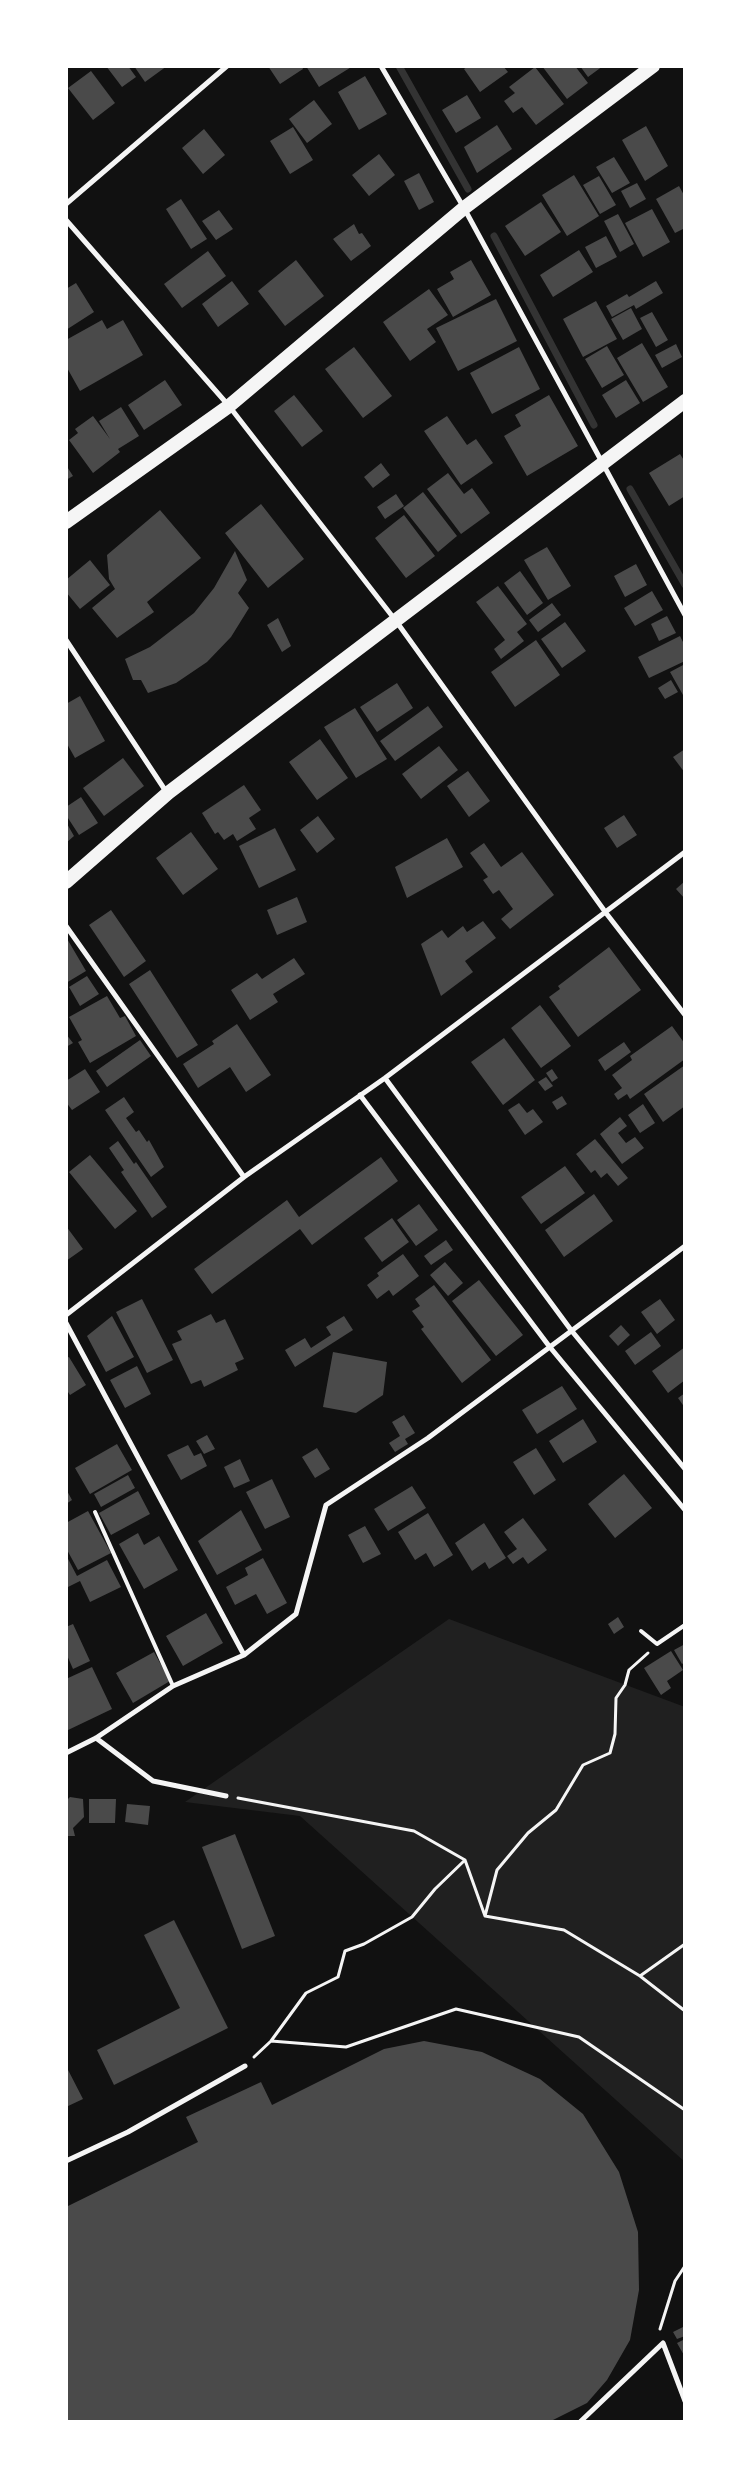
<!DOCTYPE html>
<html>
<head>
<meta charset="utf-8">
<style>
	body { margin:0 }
	#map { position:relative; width:751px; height:2488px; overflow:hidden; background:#111; font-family:"Alegreya Sans",sans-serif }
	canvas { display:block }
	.frame { position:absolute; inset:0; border:68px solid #fff; pointer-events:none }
</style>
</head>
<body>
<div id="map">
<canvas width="751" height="2488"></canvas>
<div class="frame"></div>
</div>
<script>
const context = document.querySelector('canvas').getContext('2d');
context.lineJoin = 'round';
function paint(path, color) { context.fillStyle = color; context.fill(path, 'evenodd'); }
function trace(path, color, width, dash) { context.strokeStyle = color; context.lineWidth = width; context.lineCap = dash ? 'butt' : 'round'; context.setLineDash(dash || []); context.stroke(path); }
const green = new Path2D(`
	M449 1619 685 1707V2162L300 1816 185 1802Z`);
const stream = new Path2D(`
	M399 66 468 189
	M494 236 594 425
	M630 489 685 585`);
const building = new Path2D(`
	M106 66H128L136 77 122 87Z
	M134 66H167L145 82Z
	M268 66H302L303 69 280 84Z
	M306 66H353L319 87Z
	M468 66H503L508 72 480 92 464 69Z
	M542 66H575L588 83 567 99Z
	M580 66H603L588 77Z
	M535 67 564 104 536 125 522 107 513 113 504 101 515 93 509 87Z
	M91 71 115 103 93 120 68 88Z
	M365 76 387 114 359 130 338 92Z
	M467 95 481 118 456 133 442 110Z
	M314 100 332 124 307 143 289 119Z
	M497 125 512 149 477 173 464 147Z
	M646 126 668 166 645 181 622 140Z
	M293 127 313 160 290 174 270 141Z
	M204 129 225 155 203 174 182 148Z
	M379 154 395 175 369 196 352 175Z
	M614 157 630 183 612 193 596 167Z
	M419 173 434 202 419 210 404 181Z
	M574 175 599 216 567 236 542 195Z
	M599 176 616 205 600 214 583 185Z
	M637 183 646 199 630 208 621 191Z
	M679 186 685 197V228L675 233 656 199Z
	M181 199 207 239 191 249 166 209Z
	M541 202 561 232 525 256 505 226Z
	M652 209 670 242 643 257 625 223Z
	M219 210 233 229 216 240 202 221Z
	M618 214 634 244 620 252 604 221Z
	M354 224 359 234 362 233 371 246 351 261 333 239Z
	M606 236 617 257 596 268 585 247Z
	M579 250 593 272 553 297 540 275Z
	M208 251 226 276 182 308 164 284Z
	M296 260 324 296 285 326 258 291Z
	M471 260 491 295 453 317 437 289 454 279 450 272Z
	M232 281 249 304 218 327 202 304Z
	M656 281 663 293 636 309 634 305 612 317 606 306 627 294 629 297Z
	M76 283 94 312 66 330V289Z
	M429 289 448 315 427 329 436 342 410 361 383 322Z
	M496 299 517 341 458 371 436 328Z
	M596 301 617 339 583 357 563 319Z
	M631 308 642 329 623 340 611 319Z
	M652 312 668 340 656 347 640 318Z
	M102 320 107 329 123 320 143 355 80 391 66 366V340Z
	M642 343 668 387 643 402 617 358Z
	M676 344 682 357 662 368 655 355Z
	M607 346 624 375 602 388 585 359Z
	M354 347 392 396 363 418 325 369Z
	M519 347 540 389 492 414 470 373Z
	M165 380 182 405 144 430 128 405Z
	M626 380 640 403 616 418 602 395Z
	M294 395 323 431 302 447 274 411Z
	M549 395 578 446 527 476 504 436 521 426 515 415Z
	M121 407 139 436 118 449 120 452 93 473 69 440 78 433 75 429 93 416 110 439 99 421Z
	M447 416 467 445 476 439 493 463 461 485 424 431Z
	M680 454 685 462V496L669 506 649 473Z
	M381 463 390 475 373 488 364 477Z
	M66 465 73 476 66 480Z
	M448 473 464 494 472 488 490 513 461 534 427 489Z
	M423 492 457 536 438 552 403 508Z
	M396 494 404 506 385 519 377 507Z
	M261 504 304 559 268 588 225 533Z
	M160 510 201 558 147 602 154 612 117 638 92 608 115 589 109 579 107 555Z
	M404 515 435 556 406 578 375 538Z
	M547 547 571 586 548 600 524 560Z
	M235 551 247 580 238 593 249 608 231 637 207 662 176 683 148 693 141 680H133L125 659 150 647 194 613 214 588Z
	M90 560 110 585 80 609 66 592V580Z
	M636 564 647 585 625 597 614 576Z
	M520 571 543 603 527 615 504 583Z
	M498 586 527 624 517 632 524 641 501 659 494 649 505 640 476 602Z
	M652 591 663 610 635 626 624 608Z
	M552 603 561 615 538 632 529 620Z
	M667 616 676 633 659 641 651 624Z
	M278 618 291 646 282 652 267 625Z
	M565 622 586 651 562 668 541 639Z
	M680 636 685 646V661L649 678 638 657Z
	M536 640 560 675 515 707 491 672Z
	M685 664V694L683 695 670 672Z
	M671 680 678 692 665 699 658 688Z
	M397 683 413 708 377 732 360 707Z
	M80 696 105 741 75 758 66 742V704Z
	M428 706 443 727 395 761 380 741Z
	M355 708 387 759 356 778 324 727Z
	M320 739 348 778 317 800 289 762Z
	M439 746 458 770 421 799 402 774Z
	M685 749V773L673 757Z
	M123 758 144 786 104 816 83 788Z
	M468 771 490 801 469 817 447 786Z
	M244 785 261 810 249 818 256 829 237 841 233 834 224 840 218 832 215 834 202 813Z
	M81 797 98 823 79 835 66 815V807Z
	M624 815 637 835 617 848 604 828Z
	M318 816 335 839 317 853 300 830Z
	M66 822 74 836 66 843Z
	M275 828 296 870 259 888 239 846Z
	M191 832 218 869 183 895 156 858Z
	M447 838 463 867 407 898 395 867Z
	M484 843 501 867 522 852 554 895 510 929 501 919 513 909 499 890 493 894 483 880 488 877 470 853Z
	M685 881V899L676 889Z
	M297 897 307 922 277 935 267 910Z
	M111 910 146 961 124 977 89 925Z
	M483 921 496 938 465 961 473 972 441 996 421 944 442 930 448 938 463 926 467 932Z
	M66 937 86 971 66 983Z
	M609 947 641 990 578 1037 549 997 560 989 558 986Z
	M294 958 305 974 273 994 278 1002 250 1020 231 990 257 973 262 979Z
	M150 970 198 1045 177 1058 129 984Z
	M87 976 99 994 80 1006 69 987Z
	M107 996 120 1018 125 1016 136 1036 90 1063 78 1042 82 1040 69 1017Z
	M540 1005 571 1046 541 1068 511 1028Z
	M237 1024 271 1075 246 1092 230 1067 198 1088 183 1064 214 1044 212 1041Z
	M672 1026 685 1044V1059L630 1099 627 1094 618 1100 614 1094 622 1088 612 1075 632 1060 630 1056Z
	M66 1034 73 1043 66 1047Z
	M504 1038 535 1080 503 1105 471 1062Z
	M140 1040 151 1056 107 1087 96 1071Z
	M624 1042 631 1052 605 1071 598 1060Z
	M685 1065V1106L663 1122 644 1094Z
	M85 1069 100 1092 72 1110 66 1102V1081Z
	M552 1069 558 1078 552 1082 546 1073Z
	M546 1077 553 1086 545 1091 538 1082Z
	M562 1096 567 1104 557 1110 552 1102Z
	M124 1097 134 1112 126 1118 136 1132 139 1130 147 1142 149 1140 164 1167 151 1177 105 1110Z
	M519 1103 527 1113 533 1109 543 1122 525 1135 508 1110Z
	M643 1104 655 1123 640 1133 628 1115Z
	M620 1117 627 1126 618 1133 626 1143 635 1137 644 1148 622 1164 600 1134Z
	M595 1139 628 1178 618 1186 607 1173 601 1178 595 1170 591 1173 576 1154Z
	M118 1141 134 1164 136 1162 167 1207 152 1218 121 1172 124 1170 109 1148Z
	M90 1155 137 1211 115 1229 69 1172Z
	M381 1157 398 1181 312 1245 300 1229 212 1294 194 1269 287 1200 299 1217Z
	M565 1166 585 1193 541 1224 521 1197Z
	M594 1194 613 1221 564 1257 545 1230Z
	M419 1204 438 1230 416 1246 397 1220Z
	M392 1218 409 1242 382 1262 364 1238Z
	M66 1226 83 1249 66 1261Z
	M446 1240 453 1250 431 1265 424 1256Z
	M403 1254 419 1276 393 1296 389 1290 377 1299 367 1285 379 1276 377 1273Z
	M445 1262 463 1283 448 1296 430 1275Z
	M479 1280 523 1335 496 1356 452 1301Z
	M434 1285 491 1360 462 1383 421 1329 424 1327 412 1311 420 1306 415 1299Z
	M142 1299 173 1360 147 1373 116 1312Z
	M660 1299 675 1320 657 1334 641 1312Z
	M211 1314 216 1323 225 1319 244 1359 235 1363 238 1370 204 1387 201 1380 191 1384 172 1344 182 1340 177 1331Z
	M112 1316 134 1357 106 1372 87 1336Z
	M344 1316 353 1330 295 1367 285 1350 305 1338 311 1348 331 1335 326 1327Z
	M621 1325 630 1335 618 1346 609 1336Z
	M651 1332 661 1346 635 1365 625 1351Z
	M685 1347V1380L668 1393 652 1371Z
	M333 1352 387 1362 383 1395 356 1413 323 1407Z
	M69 1357 86 1385 70 1395 66 1389V1358Z
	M137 1366 151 1394 125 1408 110 1380Z
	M562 1386 577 1409 537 1434 522 1410Z
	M685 1393V1408L678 1398Z
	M404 1415 415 1433 405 1439 408 1444 395 1452 389 1443 400 1436 392 1422Z
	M583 1419 597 1442 563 1463 549 1441Z
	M207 1435 215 1449 204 1454 196 1441Z
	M117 1444 132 1470 90 1494 75 1468Z
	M188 1445 194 1456 201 1453 207 1466 181 1480 167 1455Z
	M317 1448 330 1469 315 1478 302 1457Z
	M536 1448 556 1480 534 1495 513 1462Z
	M240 1459 250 1481 234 1488 224 1467Z
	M624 1474 652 1508 615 1538 588 1504Z
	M128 1475 135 1488 101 1507 94 1494Z
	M272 1479 290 1517 265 1529 246 1492Z
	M412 1486 426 1508 388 1531 374 1509Z
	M66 1489 72 1500 66 1504Z
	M138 1491 150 1514 111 1535 99 1513Z
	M241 1510 262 1550 217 1575 198 1541Z
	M88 1511 111 1553 78 1570 66 1548V1523Z
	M428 1513 453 1555 434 1567 426 1553 415 1560 398 1532Z
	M523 1518 547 1550 528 1564 523 1557 513 1564 507 1556 517 1549 504 1532Z
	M484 1523 506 1558 489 1569 485 1562 472 1571 455 1543Z
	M365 1526 381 1554 363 1563 348 1535Z
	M138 1533 144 1545 159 1536 178 1570 144 1589 119 1544Z
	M66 1555 77 1576 107 1560 121 1587 90 1602 80 1581 66 1588Z
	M263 1558 287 1603 267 1614 256 1594 235 1605 226 1587 248 1575 245 1568Z
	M206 1613 223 1643 183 1666 166 1636Z
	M618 1617 624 1627 614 1634 608 1624Z
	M73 1624 90 1661 73 1669 66 1653V1627Z
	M685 1644V1662L682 1664 674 1650Z
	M671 1651 683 1670 667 1681 671 1688 661 1695 644 1668Z
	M154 1652 170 1681 133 1703 116 1673Z
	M92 1667 112 1709 66 1731V1679Z
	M70 1797 83 1799 84 1817 73 1828 75 1836H66V1801Z
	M89 1799H116L115 1823H89Z
	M127 1804 150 1806 148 1825 125 1822Z
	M235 1834 275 1936 242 1949 202 1847Z
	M174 1920 228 2028 114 2085 97 2050 180 2008 144 1935Z
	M424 2041 482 2052 540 2079 583 2114 619 2172 638 2232 639 2290 630 2340 607 2380 587 2403 549 2422H66V2207L198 2142 186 2117 261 2082 272 2105 384 2049Z
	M66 2066 83 2099 66 2107Z
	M685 2326V2336L677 2339 673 2332Z
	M685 2339V2357L677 2343Z`);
const path = new Path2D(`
	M238 1798 414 1831 465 1860 485 1916 564 1930 640 1976 685 1944
	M485 1916 497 1870 528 1833 556 1810 583 1765 610 1753 615 1734 616 1698 625 1685 629 1670 648 1653
	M640 1976 685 2011
	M271 2041 346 2047 456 2009 579 2037 685 2110
	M254 2057 271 2041 306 1993 338 1977 345 1951 364 1944 412 1917 435 1889 465 1860
	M660 2329 675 2281 685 2266`);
const service = new Path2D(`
	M95 1512 173 1686
	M641 1631 657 1644 685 1625`);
const minor = new Path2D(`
	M381 66 464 208 685 615
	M66 204 227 66
	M66 220 229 406 396 621 606 913 685 1015
	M66 640 167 793
	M66 926 244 1177
	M385 1078 571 1330 685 1469
	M360 1095 549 1346 685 1510
	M66 1315 244 1177 385 1078 685 852
	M66 1323 244 1655
	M96 1738 153 1781 226 1796
	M66 1753 96 1738 173 1686 244 1655 296 1614 326 1505 428 1438 685 1246
	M66 2161 128 2132 245 2066
	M580 2422 663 2343 685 2401`);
const trunk = new Path2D(`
	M66 522 229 406 464 208 653 66
	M66 882 168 793 685 401`);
paint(green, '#202020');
trace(stream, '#333', 7);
paint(building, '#4a4a4a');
trace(path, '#f5f5f5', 3);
trace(service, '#f5f5f5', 4);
trace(minor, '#f5f5f5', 5);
trace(trunk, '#f5f5f5', 14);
</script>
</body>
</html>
